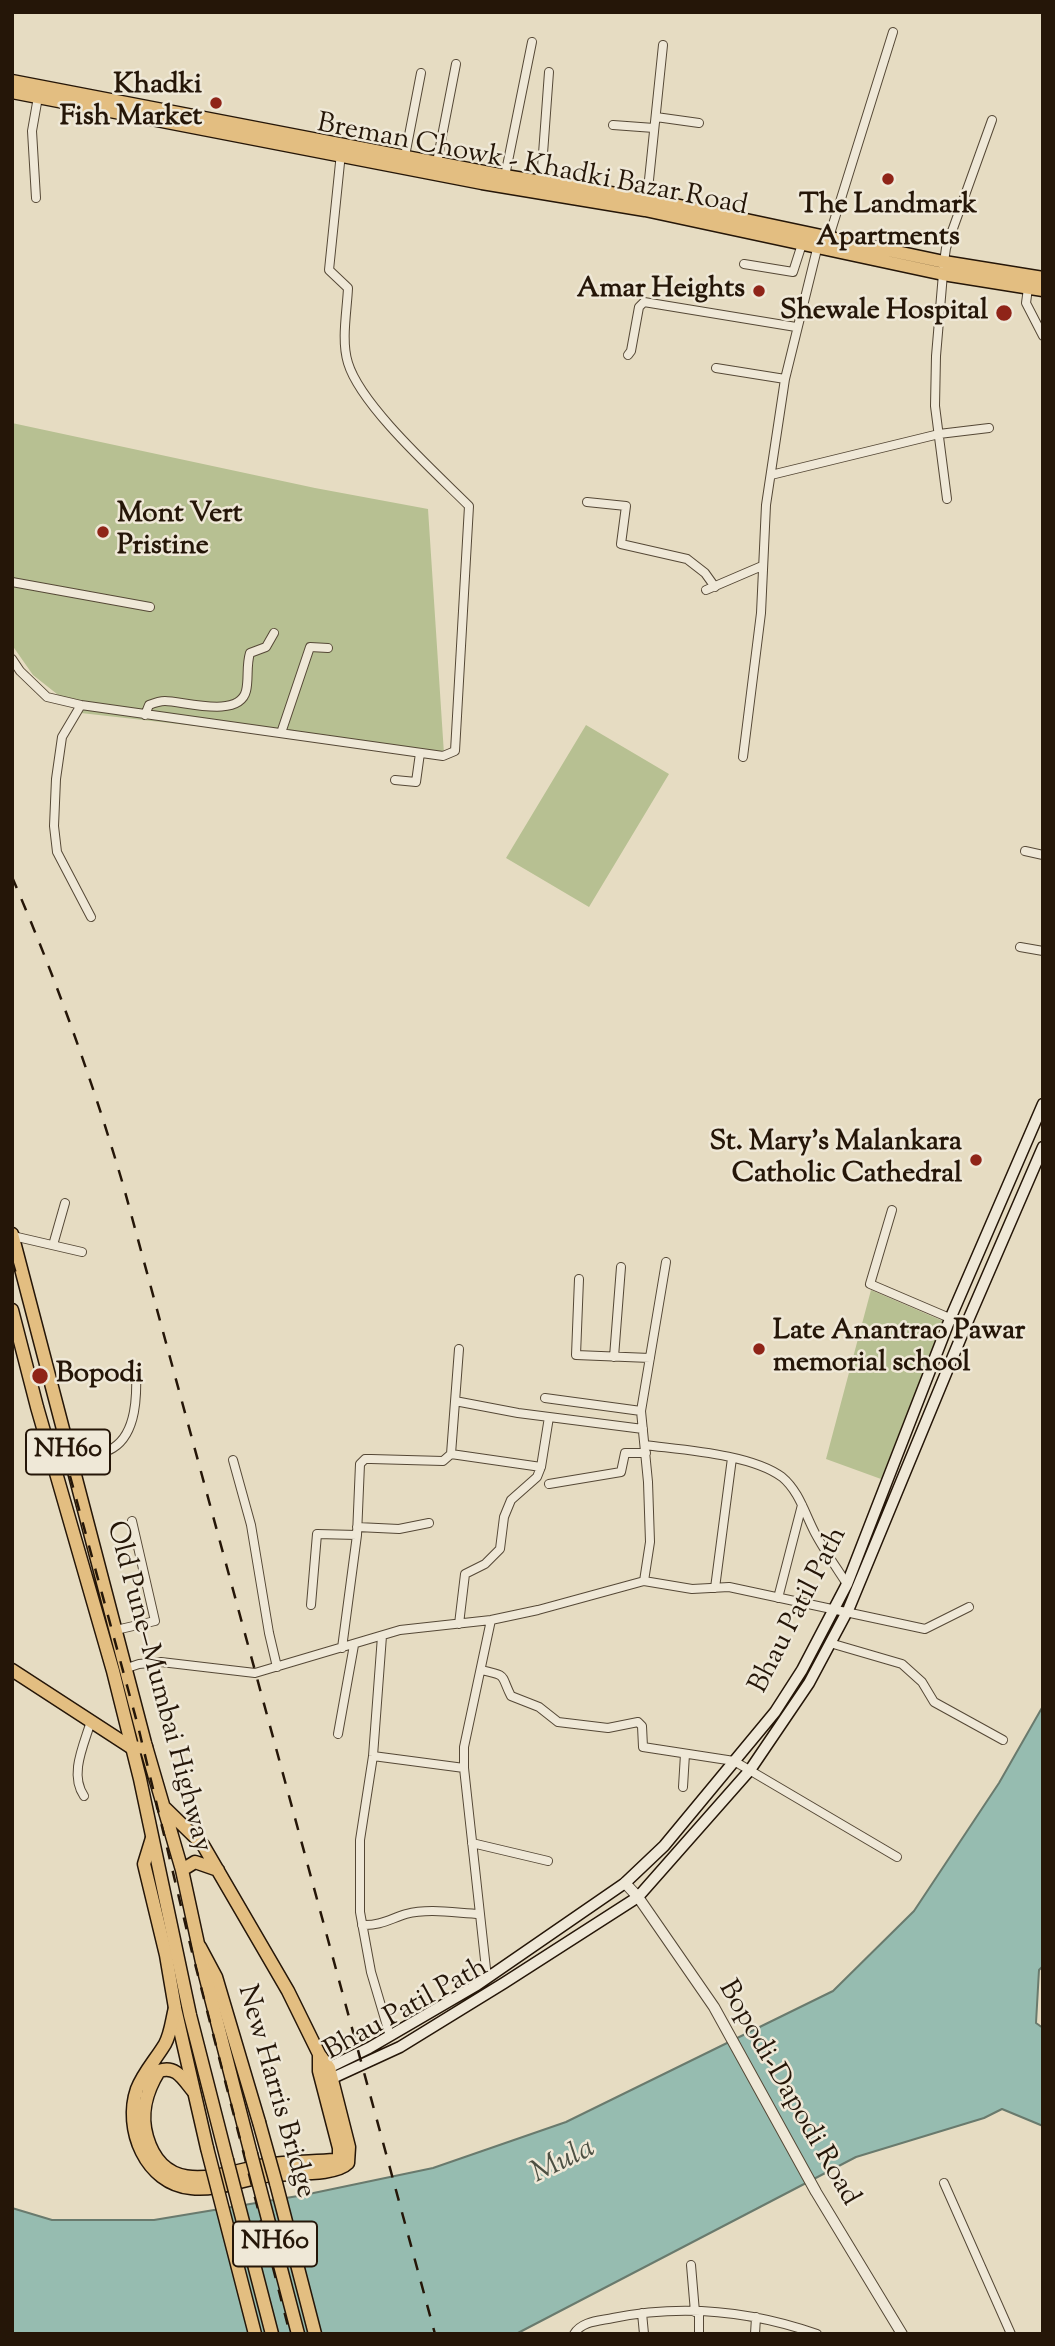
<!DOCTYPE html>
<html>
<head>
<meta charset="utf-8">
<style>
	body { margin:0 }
	#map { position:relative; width:1055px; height:2346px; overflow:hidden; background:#e6dcc2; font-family:"Sorts Mill Goudy",serif }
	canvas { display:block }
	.frame { position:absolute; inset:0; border:14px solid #251608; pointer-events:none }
</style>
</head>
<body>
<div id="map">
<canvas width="1055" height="2346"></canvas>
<div class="frame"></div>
</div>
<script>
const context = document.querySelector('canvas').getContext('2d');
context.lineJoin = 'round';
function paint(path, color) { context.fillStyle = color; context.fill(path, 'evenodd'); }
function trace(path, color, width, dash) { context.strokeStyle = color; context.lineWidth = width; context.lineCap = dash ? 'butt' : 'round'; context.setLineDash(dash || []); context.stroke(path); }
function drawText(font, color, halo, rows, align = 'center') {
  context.font = font + ' "Sorts Mill Goudy",serif'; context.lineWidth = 5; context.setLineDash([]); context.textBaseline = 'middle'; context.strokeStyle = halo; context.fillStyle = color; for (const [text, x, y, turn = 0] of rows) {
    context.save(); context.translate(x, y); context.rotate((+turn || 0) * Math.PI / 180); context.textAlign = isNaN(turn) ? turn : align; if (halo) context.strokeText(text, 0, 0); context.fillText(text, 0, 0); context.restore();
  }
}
const green = new Path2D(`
	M12 423 315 488 428 509 444 754 81 713 33 675 12 645Z
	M586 725 669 774 589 907 506 858Z
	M871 1290 943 1321 881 1479 826 1459Z`);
const water = new Path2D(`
	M1043 1706V1966L1039 1970 1036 2023 1043 2028V2126L1002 2109 984 2118 856 2157 516 2334H12V2208L52 2220H154L304 2195 433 2168 566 2122 833 1991 914 1911 999 1783Z`);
const minor = new Path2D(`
	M656 117 699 123
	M613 125 654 128
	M405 156 421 73
	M437 162 456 64
	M505 176 532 42
	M541 181 549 72
	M36 198 32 131 38 97
	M647 199 663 45
	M829 237 893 32
	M744 264 793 272 802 244
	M1028 288 1026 303 1043 336
	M628 355 631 351 639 307 644 302 796 327
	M716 368 785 379
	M771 475 939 434 989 428
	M947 499 935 406 936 356 944 262 946 248 992 120
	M587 502 626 506 621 544 687 559 705 573 715 587
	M12 582 150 607
	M706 590 762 566
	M12 659 20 671 47 697 81 705 443 756 455 751 469 506C436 473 361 406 348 363 341 341 347 311 348 288L329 270 341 153
	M81 705 62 737 56 779 54 826 57 852 91 917
	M145 715 149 705C154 703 159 701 165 701 183 701 239 719 246 691 249 679 246 666 250 653L266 647 274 633
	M281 733 310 647 328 648
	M743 757 761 613 766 505 785 379 818 245
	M395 780 416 782 420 753
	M1025 851 1043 855
	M1020 947 1043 951
	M892 1210 870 1284 966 1325
	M13 1236 82 1252
	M53 1245 65 1203
	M579 1279 576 1355 650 1358
	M459 1349 451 1454 541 1467
	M614 1357 621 1267
	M545 1398 641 1411
	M455 1401 518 1413 643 1429
	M645 1445C683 1450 751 1454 782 1477 799 1491 805 1514 815 1533 824 1550 836 1567 847 1584
	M69 1457C83 1455 102 1455 113 1448 137 1433 137 1394 136 1369
	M233 1460 251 1525 269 1633 277 1667
	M549 1484 621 1472 625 1453H646
	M357 1527 399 1529 429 1523
	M644 1581 650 1542 648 1482 641 1411 666 1262
	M715 1588 732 1458
	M778 1598 802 1505
	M311 1605 317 1534 357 1535
	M459 1624 465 1574 485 1564 500 1549 504 1517 511 1500 537 1477 541 1467 549 1417
	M116 1630 155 1621 132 1521
	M382 1636 373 1756 360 1840V1912L371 1972 390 2036
	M830 1643 902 1664 922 1682 934 1702 1003 1740
	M342 1648 357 1535 360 1464 365 1459H371L443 1461 451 1454
	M124 1669 139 1664 161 1662 255 1673 400 1630 491 1620 538 1610 644 1581 692 1589 729 1587 925 1629 969 1607
	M481 1670C508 1676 500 1674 511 1696L539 1707 558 1722 608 1728 638 1722 642 1726 643 1747 734 1761 897 1857
	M338 1734 354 1645
	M373 1756 464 1768
	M683 1787 685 1754
	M84 1796C69 1774 84 1745 91 1721
	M472 1843 548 1861
	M362 1925C380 1926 390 1919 406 1914 429 1908 456 1913 480 1914
	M487 1978 464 1768V1747L491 1620
	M944 2183 1011 2334
	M691 2265 695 2312
	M642 2313 644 2334
	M574 2334C582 2321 599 2321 613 2318 682 2304 751 2311 817 2334
	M699 2334V2312
	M755 2334 756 2317`);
const tertiary = new Path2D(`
	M625 1883 638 1897 714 2007 816 2192 902 2334`);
const secondary = new Path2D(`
	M322 2071 369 2048 477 1985 625 1883 664 1846 775 1712 802 1670 847 1584 950 1319 1043 1104
	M326 2081 400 2047 504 1983 638 1897 750 1770 809 1683 849 1608 966 1325 1043 1147`);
const primary = new Path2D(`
	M12 81 505 176 647 199 944 262 1043 278
	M12 92 482 183 645 210 943 274 1043 290
	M12 1670 132 1748 146 1747
	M152 1838 144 1864 166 1955 175 2008 207 2148
	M200 1947 216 1977 259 2122
	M276 2183 315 2334`);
const trunk = new Path2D(`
	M12 1234 145 1743 182 1870 203 1967 251 2154
	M12 1310 37 1407 113 1671 140 1779 190 2015 227 2160
	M163 1806 203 1845 288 1991 319 2054 329 2068 349 2147 348 2163C334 2177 286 2172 265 2176 241 2180 216 2191 191 2188 146 2184 123 2129 137 2089 143 2073 156 2059 165 2044 171 2033 172 2019 175 2008
	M182 1870 195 1862 218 1870
	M193 2091C183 2079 176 2065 159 2071 146 2092 140 2113 147 2137 165 2199 222 2173 265 2165 288 2161 312 2162 335 2160L339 2158V2148L319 2071V2054`);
const rail = new Path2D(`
	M12 877C56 979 93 1082 124 1188L435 2334
	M12 1260 17 1277
	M70 1476 138 1726 192 1952 290 2334`);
const primaryBridge = new Path2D(`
	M259 2122 276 2183
	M207 2148 255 2334`);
const trunkBridge = new Path2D(`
	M251 2154 298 2334
	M227 2160 272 2334`);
const markers = [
	[216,103,7,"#8f2418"],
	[888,179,7,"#8f2418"],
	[759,291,7,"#8f2418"],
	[1004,313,9,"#8f2418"],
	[103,532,7,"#8f2418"],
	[976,1160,7,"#8f2418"],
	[759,1349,7,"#8f2418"],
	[40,1376,9,"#8f2418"]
];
const shields = [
	[68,1452,84],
	[275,2244,84]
];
const shieldNames = [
	["NH60",68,1452],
	["NH60",275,2244]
];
const poiNames = [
	["Khadki",202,87],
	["Fish Market",202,119],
	["The Landmark",888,207,"center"],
	["Apartments",888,239,"center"],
	["Amar Heights",745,291],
	["Shewale Hospital",988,313],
	["Mont Vert",117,516,"left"],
	["Pristine",117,548,"left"],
	["St. Mary's Malankara",962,1144],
	["Catholic Cathedral",962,1176],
	["Late Anantrao Pawar",773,1333,"left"],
	["memorial school",773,1365,"left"],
	["Bopodi",56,1376,"left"]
];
const streetNames = [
	["Breman Chowk - Khadki Bazar Road",532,167,11],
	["Bhau Patil Path",800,1611,-63],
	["Old Pune–Mumbai Highway",157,1687,75],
	["Bhau Patil Path",407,2011,-29],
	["New Harris Bridge",274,2092,74],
	["Bopodi-Dapodi Road",787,2094,60]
];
const waterNames = [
	["Mula",564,2163,-26]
];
paint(green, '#b7c092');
paint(water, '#96bcb0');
trace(water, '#697a6d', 2);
trace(minor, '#554836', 10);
trace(tertiary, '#554836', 12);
trace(secondary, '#251608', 13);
trace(primary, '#251608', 15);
trace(trunk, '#251608', 15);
trace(minor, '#efe8d7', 8);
trace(tertiary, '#efe8d7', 10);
trace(secondary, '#efe8d7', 10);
trace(primary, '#e3be81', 12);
trace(trunk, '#e3be81', 12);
trace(rail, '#251608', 2.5, [12, 12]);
trace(primaryBridge, '#251608', 15, []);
trace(trunkBridge, '#251608', 15, []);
trace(primaryBridge, '#e3be81', 12);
trace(trunkBridge, '#e3be81', 12);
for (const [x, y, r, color] of markers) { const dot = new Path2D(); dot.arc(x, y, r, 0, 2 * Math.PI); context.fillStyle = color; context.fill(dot); trace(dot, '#efe8d7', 2.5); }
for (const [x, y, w] of shields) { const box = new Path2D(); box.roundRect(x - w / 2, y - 22.5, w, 45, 5); context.fillStyle = '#efe8d7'; context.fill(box); trace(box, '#251608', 2); }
drawText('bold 26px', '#251608', null, shieldNames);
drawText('bold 28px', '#251608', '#efe8d7', poiNames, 'right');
drawText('28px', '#251608', '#efe8d7', streetNames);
drawText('italic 30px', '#4d5043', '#efe8d7', waterNames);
</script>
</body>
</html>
